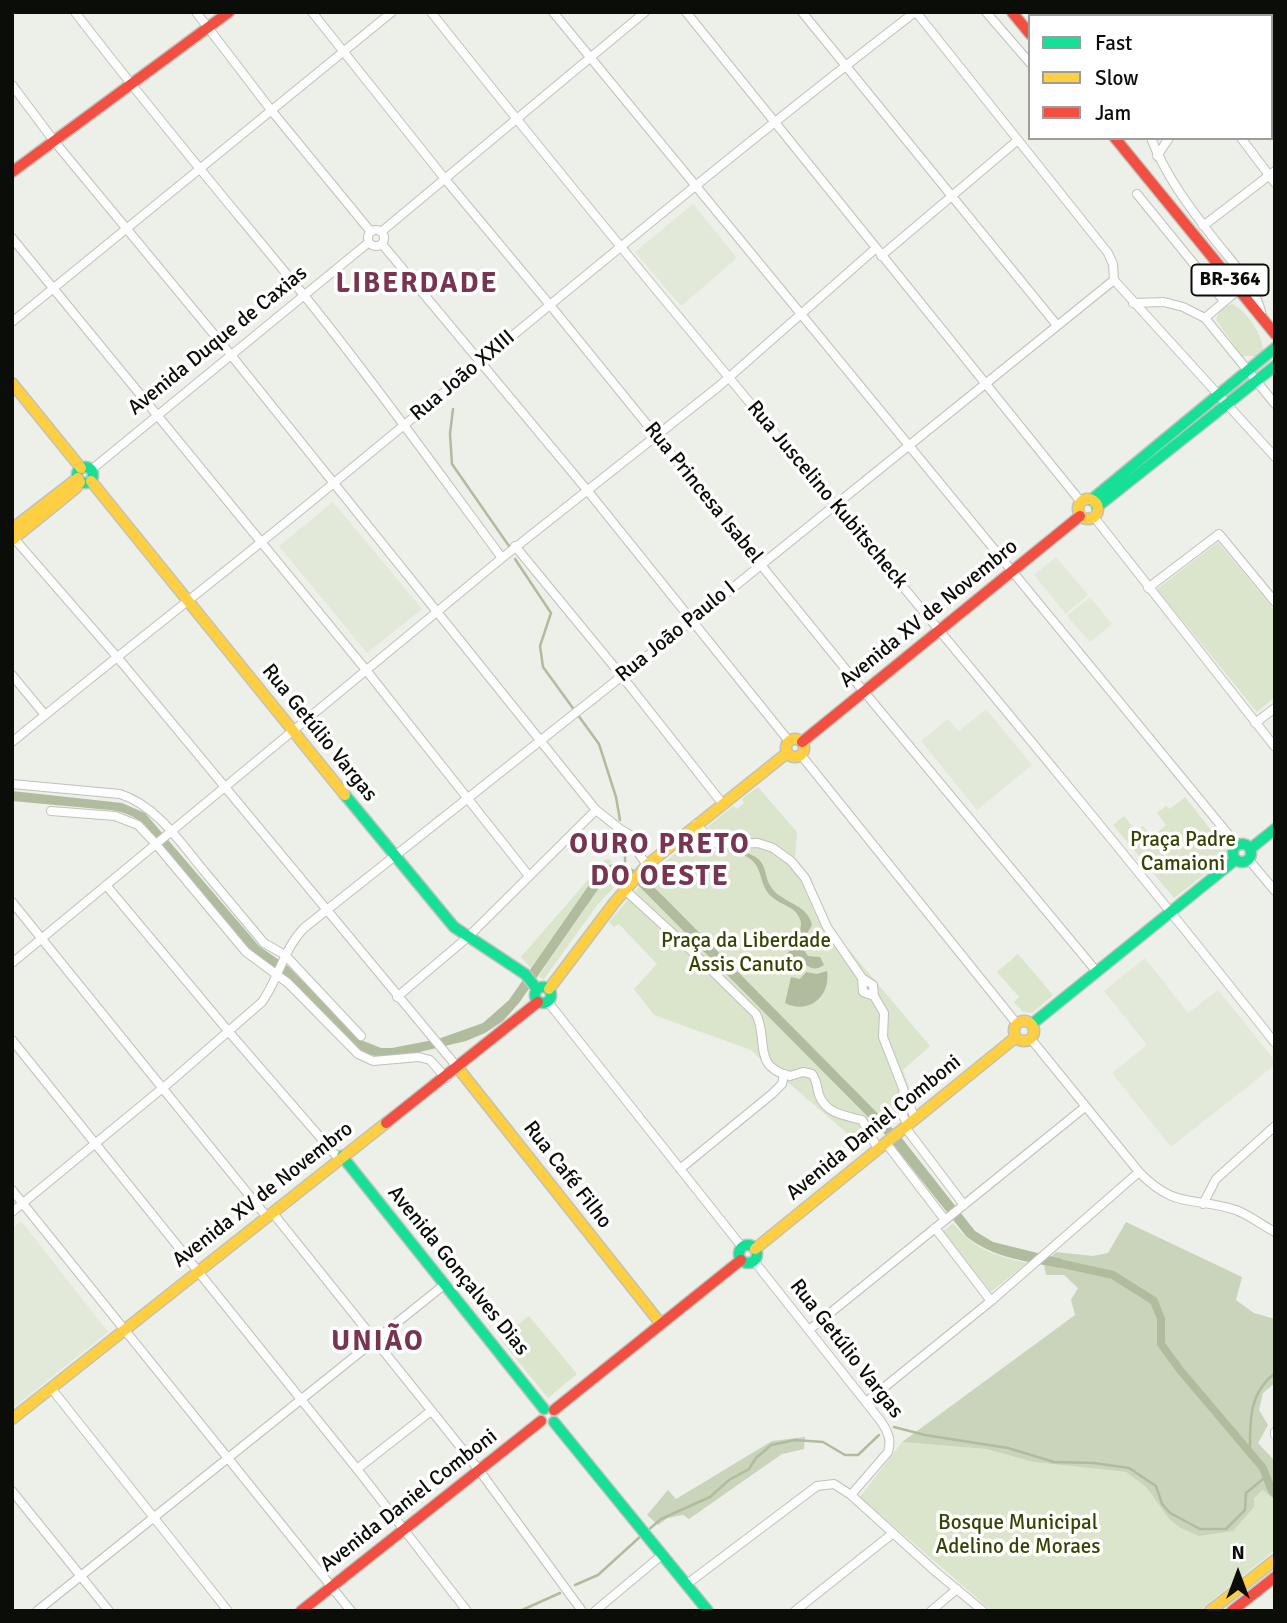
<!DOCTYPE html>
<html>
<head>
<meta charset="utf-8">
<style>
	body { margin:0 }
	#map { position:relative; width:1287px; height:1623px; overflow:hidden; background:#ecf0e8; font-family:Signika,sans-serif }
	canvas { display:block }
	.frame { position:absolute; inset:0; border:14px solid #0b0d08; pointer-events:none }
	.legend { position:absolute; left:1028px; top:14px; width:245px; height:126px; box-sizing:border-box; background:#fff; border:2px solid #9d9e9c; margin:0; padding:9px 12px; list-style:none; font-size:21px; color:#0b0d08 }
	.legend li { display:flex; align-items:center; gap:14px; height:35px }
	.legend b { width:35px; border:2px solid #9d9e9c }
	.north { position:absolute; left:1203px; top:1539px; width:70px; height:70px; -webkit-text-stroke:5px #fff; paint-order:stroke; rotate:0deg; font-size:19px; font-weight:700; line-height:28px; text-align:center; color:#0b0d08 }
	.north::after { content:''; display:block; margin:auto; width:24px; height:32px; background:#0b0d08; clip-path:polygon(50% 0,100% 100%,50% 72%,0 100%) }
</style>
</head>
<body>
<div id="map">
<canvas width="1287" height="1623"></canvas>
<div class="frame"></div>
<ul class="legend">
<li><b style="height:9px;background:#16e098"></b>Fast</li>
<li><b style="height:9px;background:#ffcf43"></b>Slow</li>
<li><b style="height:9px;background:#f24e42"></b>Jam</li>
</ul>
<div class="north">N</div>
</div>
<script>
const context = document.querySelector('canvas').getContext('2d');
context.lineJoin = 'round';
function paint(path, color) { context.fillStyle = color; context.fill(path, 'evenodd'); }
function trace(path, color, width, dash) { context.strokeStyle = color; context.lineWidth = width; context.lineCap = dash ? 'butt' : 'round'; context.setLineDash(dash || []); context.stroke(path); }
function drawText(font, color, halo, rows, align = 'center') {
  context.font = font + ' Signika,sans-serif'; context.lineWidth = 7; context.setLineDash([]); context.textBaseline = 'middle'; context.strokeStyle = halo; context.fillStyle = color; for (const [text, x, y, turn = 0] of rows) {
    context.save(); context.translate(x, y); context.rotate((+turn || 0) * Math.PI / 180); context.textAlign = isNaN(turn) ? turn : align; if (halo) context.strokeText(text, 0, 0); context.fillText(text, 0, 0); context.restore();
  }
}
const built = new Path2D(`
	M693 204 737 258 681 306 635 252Z
	M333 502 422 609 367 653 279 546Z
	M1056 557 1088 595 1066 614 1034 575Z
	M1090 597 1112 624 1090 642 1067 616Z
	M986 709 1032 765 977 810 921 741 948 719 959 731Z
	M1145 958 1188 1013 1218 990 1275 1061V1065L1171 1147 1112 1073 1147 1045 1104 991Z
	M21 1221 108 1332 12 1409V1228Z`);
const green = new Path2D(`
	M1232 304C1246 310 1263 335 1263 350L1256 356H1242L1216 320C1219 311 1222 306 1232 304Z
	M1218 542 1275 611V697L1257 712 1157 589Z
	M758 787 797 832 795 858 810 876 835 933 930 1046 903 1070 915 1106 863 1147 790 1084 780 1079 751 1050 654 1015 634 989 657 964 619 924 614 927 609 922 651 873 733 806 737 809 744 803 742 799Z
	M1185 797 1229 853 1228 856 1174 898 1113 825 1124 816 1136 831 1143 826 1152 837 1166 825 1157 813 1166 806 1170 809Z
	M606 859 611 860V863L598 872 531 968 521 957Z
	M616 873 627 874 598 904 544 979 538 977 606 878Z
	M1018 954 1053 995 1032 1013 1023 1012 1014 1002 1019 997 997 972Z
	M953 1223C975 1250 994 1255 1027 1263L991 1292 943 1231Z
	M529 1316 577 1374 548 1398 500 1339Z
	M902 1442 986 1449 1033 1462 1126 1472 1146 1487 1169 1519 1253 1498 1264 1489 1275 1500V1550L1199 1611H992L860 1497Z`);
const forest = new Path2D(`
	M1126 1222 1242 1277 1236 1300 1254 1313 1275 1319V1383L1263 1393 1259 1410 1268 1425 1258 1443 1275 1461V1500L1263 1490 1254 1498V1507L1233 1531 1199 1536 1181 1528 1169 1519 1146 1487 1126 1472 1033 1462 986 1449 902 1442 1075 1315 1071 1300 1078 1288 1064 1275H1046L1044 1264 1056 1252 1093 1256 1108 1253Z
	M805 1437 804 1449 782 1454 689 1519 683 1515 668 1518 658 1525 647 1515 668 1490 676 1499 772 1441Z`);
const water = new Path2D(`
	M12 791 122 803 145 813 259 946 289 967 361 1040 381 1048H392L438 1039 483 1023 509 1000 598 872C623 849 645 879 663 896L901 1137 975 1231 993 1242 1062 1259 1061 1268C1029 1262 992 1258 966 1236L883 1132 627 874 616 873 606 878 519 1003 503 1021 485 1033 466 1041 394 1058 378 1057 359 1051 282 973 251 952 145 825C134 816 125 812 110 810L12 801Z
	M741 851C774 860 759 875 775 892 788 904 808 906 812 925L805 937 803 949 808 956 820 957 824 965C812 973 809 965 798 961L792 963 789 968 775 967C787 954 801 941 801 922 796 905 783 907 772 897 754 881 769 856 728 852Z
	M827 971C831 996 809 1015 785 1003L791 977 800 979 806 972 817 974Z`);
const stream = new Path2D(`
	M453 409 450 434 452 464 509 546
	M515 559 551 613 540 646 543 667 599 744 616 797 620 820
	M625 836V864
	M894 1427 925 1435 1008 1448 1054 1462 1094 1463 1129 1468 1156 1486 1162 1504 1170 1513 1200 1529H1226L1245 1510 1246 1493 1263 1479 1268 1480
	M1250 1453C1250 1422 1248 1394 1275 1373
	M647 1531 661 1519 710 1497 729 1480 749 1469 756 1458 771 1445 795 1440 823 1442 845 1455H858L879 1435
	M575 1585 598 1575 642 1535
	M520 1611 560 1593`);
const canal = new Path2D(`
	M1054 1262 1113 1275 1154 1301 1161 1319V1344L1180 1370 1263 1468 1272 1491 1275 1494`);
const street = new Path2D(`
	M75 12C148 108 226 200 303 294 372 379 436 469 502 558
	M196 12 271 110 371 232
	M312 12 445 179 550 305 856 682 1097 972
	M431 12C707 360 1000 694 1275 1043
	M553 12 1237 845
	M686 12 1081 502
	M802 12 1056 324
	M916 12 1108 253 1113 264 1114 280
	M986 12 1030 63
	M1043 12 1045 16
	M1261 12 1265 16
	M1271 21 1275 25
	M1271 35 1275 31
	M12 85 54 141 231 355 596 810 620 829 630 835 639 854 647 865
	M1151 138C1165 175 1190 208 1214 239 1232 262 1253 283 1261 311
	M1241 138 1275 183
	M1157 156 1169 138
	M1137 194 1224 301
	M1203 226 1275 171
	M368 238a8 8 0 1 1 16 0a8 8 0 1 1-16 0Z
	M381 232 645 12
	M12 238 366 670 529 876
	M382 244 587 490 788 740
	M881 256 1018 140
	M1114 280 1275 457
	M1133 303 1164 302 1183 307 1205 318 1275 404
	M1205 318 1238 290
	M12 322 392 12
	M91 470 368 243
	M1094 517 1275 747
	M12 536 118 658 458 1068
	M515 546 621 675 722 803
	M1148 588 1219 534 1275 602
	M12 675 45 715
	M1255 723 1275 708
	M12 742C119 654 229 570 335 482 527 324 718 164 915 12
	M801 755 1017 1024
	M12 784 120 794C157 806 180 842 204 871 224 895 244 919 264 943L285 955 361 1036
	M51 811 115 816 138 825 155 843 246 952 288 983 358 1054 373 1061 419 1057 430 1060 446 1078
	M696 824 711 841 718 844 758 843 773 848 791 861 805 878 827 927 862 978 873 985 874 996 884 1013 883 1037 915 1119
	M1249 860 1275 891
	M106 885 229 1032 339 1159
	M625 890 694 953 756 1014C769 1038 751 1067 790 1076L803 1072 812 1074C817 1080 817 1088 819 1095 827 1115 845 1115 862 1120L878 1149
	M12 902 266 1216
	M12 963 502 558 718 387 875 249
	M862 978 863 992 874 996
	M397 997 468 937 596 810
	M548 1002 742 1247
	M1031 1039 1139 1172C1176 1210 1192 1196 1236 1210 1249 1215 1262 1225 1275 1232
	M12 1040 357 1469 467 1611
	M903 1094V1116L908 1125
	M905 1127 964 1205
	M886 1143 945 1220
	M680 1169 772 1094 782 1084 784 1074
	M12 1190 351 1611
	M1203 1204 1216 1179 1275 1126
	M12 1212 170 1082 262 1002C279 978 283 950 304 928L699 615 1114 280
	M272 1212 479 1470 582 1611
	M935 1228 991 1301
	M754 1261 880 1420C887 1430 892 1439 888 1452L851 1495
	M809 1330 1085 1107
	M51 1388 228 1611
	M866 1402 991 1301 1139 1172
	M1275 1432V1435
	M357 1469 431 1411
	M12 1491 109 1611
	M687 1584 817 1486 834 1484 851 1495 936 1572 983 1611
	M37 1611 444 1285
	M595 1611 662 1555
	M795 1611 892 1534
	M931 1611 957 1589`);
const fast = new Path2D(`
	M77 475a8 8 0 1 1 16 0a8 8 0 1 1-16 0Z
	M1091 500 1275 348
	M1097 507 1275 366
	M345 795 454 927 525 974 537 989
	M1233 853a9 9 0 1 1 18 0a9 9 0 1 1-18 0Z
	M1250 849 1275 829
	M535 995a8 8 0 1 1 16 0a8 8 0 1 1-16 0Z
	M1032 1024 1235 860
	M342 1156 544 1409
	M739 1254a9 9 0 1 1 18 0a9 9 0 1 1-18 0Z
	M554 1422 708 1611`);
const slow = new Path2D(`
	M12 383 81 468
	M91 481 345 795
	M1078 509a10 10 0 1 1 20 0a10 10 0 1 1-20 0Z
	M12 529 78 478
	M12 540 76 488 80 482
	M786 748a9 9 0 1 1 18 0a9 9 0 1 1-18 0Z
	M549 989 614 903 647 865 787 753
	M1014 1031a10 10 0 1 1 20 0a10 10 0 1 1-20 0Z
	M458 1068 661 1324
	M755 1249 1016 1037
	M12 1419 386 1123
	M1210 1611 1275 1560`);
const jam = new Path2D(`
	M1012 12 1030 34
	M1115 138 1275 334
	M12 172 229 12
	M802 742 1080 516
	M386 1123 538 1002
	M554 1410 741 1260
	M301 1611 541 1421
	M1232 1611 1275 1577`);
const shields = [
	[1230,280,77]
];
const shieldNames = [
	["BR-364",1230,280]
];
const streetNames = [
	["Avenida Duque de Caxias",218,341,-39],
	["Rua João XXIII",463,376,-40],
	["Rua Princesa Isabel",703,493,51],
	["Rua Juscelino Kubitscheck",827,495,50],
	["Avenida XV de Novembro",929,614,-39],
	["Rua João Paulo I",676,632,-39],
	["Rua Getúlio Vargas",319,733,51],
	["Avenida Daniel Comboni",874,1128,-39],
	["Rua Café Filho",567,1175,52],
	["Avenida XV de Novembro",263,1195,-38],
	["Avenida Gonçalves Dias",458,1271,51],
	["Rua Getúlio Vargas",846,1349,52],
	["Avenida Daniel Comboni",409,1501,-38]
];
const parkNames = [
	["Praça Padre",1183,840],
	["Camaioni",1183,864],
	["Praça da Liberdade",746,941],
	["Assis Canuto",746,965],
	["Bosque Municipal",1018,1523],
	["Adelino de Moraes",1018,1547]
];
const districtNames = [
	["LIBERDADE",417,285],
	["OURO PRETO",660,846],
	["DO OESTE",660,878],
	["UNIÃO",378,1343]
];
paint(built, '#e2e9d9');
paint(green, '#dbe5cb');
paint(forest, '#cad4ba');
paint(water, '#b0bc9d');
trace(stream, '#b0bc9d', 2.5);
trace(canal, '#b0bc9d', 8);
trace(street, '#bfc2bb', 10);
trace(fast, '#bfc2bb', 13);
trace(slow, '#bfc2bb', 13);
trace(jam, '#bfc2bb', 13);
trace(street, '#fcfdfc', 8);
trace(fast, '#16e098', 10);
trace(slow, '#ffcf43', 10);
trace(jam, '#f24e42', 10);
for (const [x, y, w] of shields) { const box = new Path2D(); box.roundRect(x - w / 2, y - 15.5, w, 31, 5); context.fillStyle = '#fff'; context.fill(box); trace(box, '#0b0d08', 2); }
drawText('bold 19px', '#0b0d08', null, shieldNames);
drawText('21px', '#0b0d08', '#fff', streetNames);
drawText('21px', '#334500', '#fff', parkNames);
context.letterSpacing = '2px';
drawText('bold 28px', '#783551', '#fff', districtNames);
context.letterSpacing = '0px';
</script>
</body>
</html>
